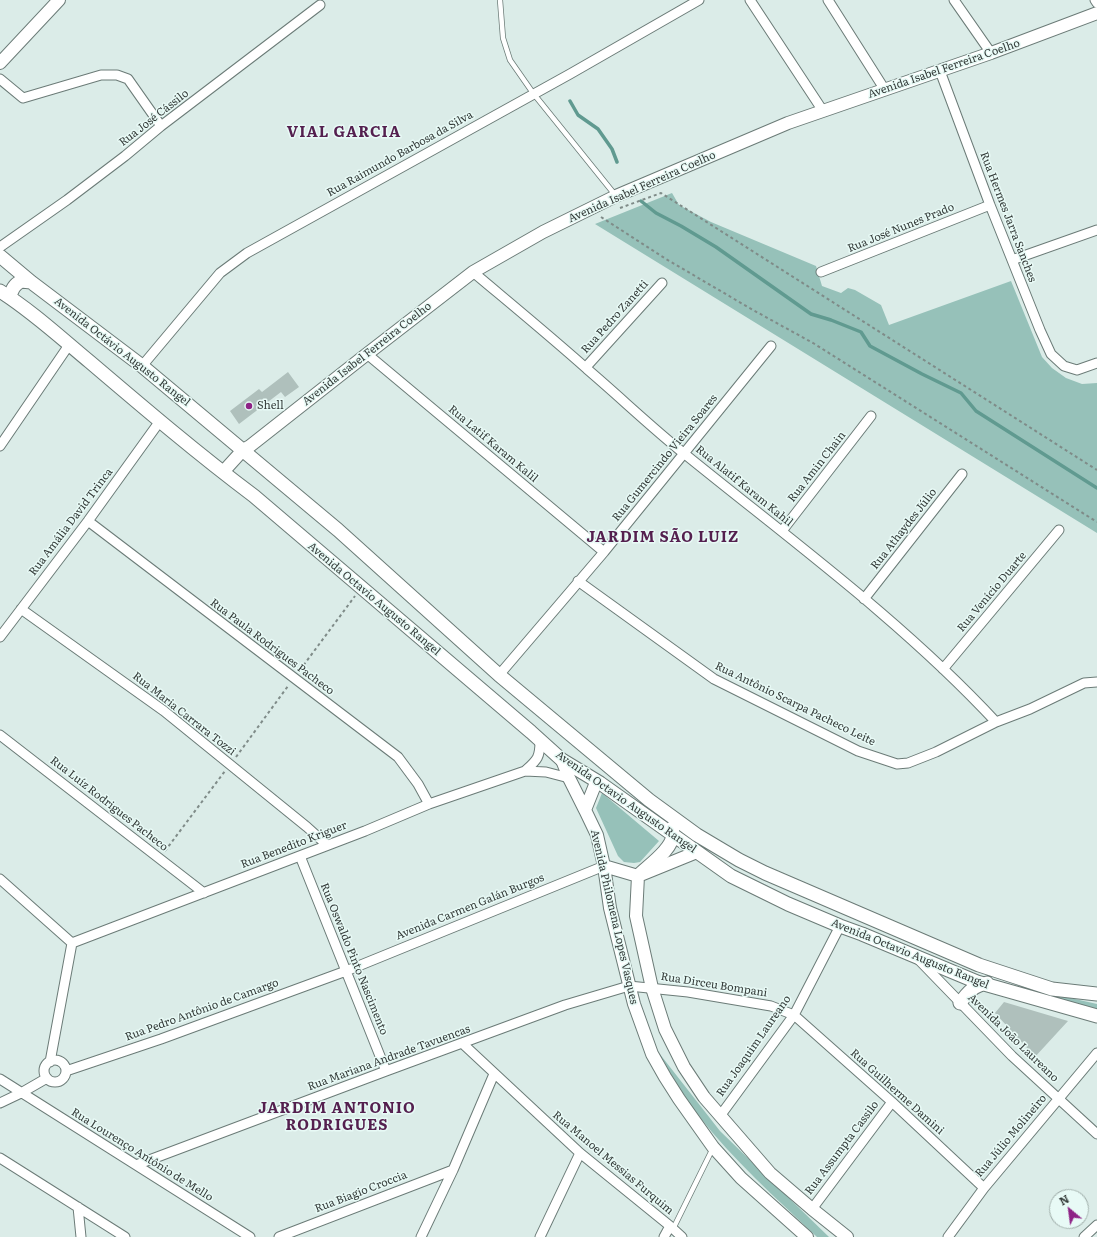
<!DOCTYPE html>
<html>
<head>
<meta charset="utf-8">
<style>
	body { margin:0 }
	#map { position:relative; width:1097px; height:1237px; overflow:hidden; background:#dbece8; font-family:Literata,serif }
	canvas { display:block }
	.north { position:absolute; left:1049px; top:1189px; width:40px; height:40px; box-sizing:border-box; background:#e8faf6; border:1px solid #a0aeaa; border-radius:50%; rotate:331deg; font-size:11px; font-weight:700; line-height:16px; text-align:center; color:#343b39 }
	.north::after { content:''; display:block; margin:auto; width:14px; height:18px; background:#8e2286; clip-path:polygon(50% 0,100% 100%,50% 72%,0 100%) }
</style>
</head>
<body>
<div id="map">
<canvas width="1097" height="1237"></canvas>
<div class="north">N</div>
</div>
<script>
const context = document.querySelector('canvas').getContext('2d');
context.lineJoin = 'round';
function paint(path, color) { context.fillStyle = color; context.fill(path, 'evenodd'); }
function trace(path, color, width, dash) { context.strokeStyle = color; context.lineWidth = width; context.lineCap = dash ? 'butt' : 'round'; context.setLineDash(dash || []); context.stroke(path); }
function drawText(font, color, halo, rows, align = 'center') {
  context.font = font + ' Literata,serif'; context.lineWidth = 3; context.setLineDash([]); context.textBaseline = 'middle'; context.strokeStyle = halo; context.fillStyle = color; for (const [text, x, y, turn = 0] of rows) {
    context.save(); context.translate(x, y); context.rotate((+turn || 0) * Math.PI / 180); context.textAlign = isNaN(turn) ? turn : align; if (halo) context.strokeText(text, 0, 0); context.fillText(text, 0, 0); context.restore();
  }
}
const green = new Path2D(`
	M672 193 679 205 711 222 816 266 822 286 841 293 848 288 855 290 881 305 889 325 1011 281 1042 357 1052 368 1066 378 1082 384 1097 383V533L595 224Z
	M602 793 659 841 640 862 634 863 624 862 618 856 596 808Z
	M1053 994 1097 1004V1011L1045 997Z
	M659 1053 720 1131 829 1237H817C776 1198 733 1160 698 1115 683 1096 671 1074 659 1053Z`);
const stream = new Path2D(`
	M570 101 578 115 598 129 612 149 617 162
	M641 201 656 213 681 226 716 247 811 314 831 320 861 332 870 346 922 374 961 393 976 411 1097 488`);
const building = new Path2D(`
	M288 372 299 387 285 397 281 392 239 424 230 411 259 389 262 392Z
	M1004 1002 1068 1021 1034 1058 1027 1051 1028 1049 995 1013Z`);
const path = new Path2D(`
	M620 208 661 193 1097 470
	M601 217 666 259 753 310 813 343 1097 522
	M300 670 355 596
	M236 757 288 686
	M165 851 225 771`);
const service = new Path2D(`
	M500 0 503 38 510 60 533 93 616 196
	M673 1229 713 1148`);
const minor = new Path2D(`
	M750 0 823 111
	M828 0 885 90
	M954 0 991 53
	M1095 0 1097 3
	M940 71 990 205 1040 330 1051 354 1064 366 1077 370 1097 363
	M0 79 23 98 101 75H117L128 79 161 126
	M0 247 67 200 125 156 161 126 320 5
	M1012 260 1097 230
	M473 272C511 304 550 336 587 369 620 397 652 428 686 455 792 541 903 622 996 722
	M821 272 990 205
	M367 354 604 552
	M142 366 220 273 247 253 570 74 699 0
	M586 367 662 283
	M0 446 69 345
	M88 521 398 757 418 784 429 804
	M782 531 871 416
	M578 581 714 679 858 751 897 764 908 763 936 752 996 722 1030 709 1084 683 1097 682
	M864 599 962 474
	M21 609 164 711 307 827 327 845
	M0 637 88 521 160 421
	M943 669 1059 530
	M499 675 604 552 771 346
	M0 735 204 893
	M540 741C540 758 537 760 525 771L546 772 569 778
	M300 856 386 1071
	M0 879 72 943
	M72 943 365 831 429 804 525 771
	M919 960 1012 1056 1097 1134
	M462 1043 580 1153 670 1226 682 1237
	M44 1071a11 11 0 1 1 22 0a11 11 0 1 1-22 0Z
	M50 1062 72 943
	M66 1071 161 1039 346 971 604 866
	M0 1079 250 1237
	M0 1103 21 1093 47 1078
	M720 1116 794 1015 840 926
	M0 1158 125 1237
	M136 1165 386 1071 565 1005 629 986 688 992 771 1006 794 1015 892 1102 984 1188
	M78 1207 81 1237
	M812 1209 892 1102
	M279 1237 453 1170
	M421 1237 453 1170 494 1074
	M540 1237 580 1153
	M664 1237 670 1226
	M948 1237 984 1188 1097 1053
	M1084 1237 1097 1225`);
const tertiary = new Path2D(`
	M0 63 59 0
	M223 472 243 450 250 446 367 354 473 272 543 232 616 196 788 123 991 53 1097 13
	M562 760 569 778 585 810
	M600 783 595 785 585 810 597 835 604 866 610 908 634 1004 652 1054 665 1077 679 1099 713 1147 741 1178 807 1237
	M697 852 638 876 636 916 652 988 665 1029 684 1067 704 1097 770 1173 812 1209 847 1237
	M604 866 638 876`);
const secondary = new Path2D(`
	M0 256 31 282 142 366 338 530 499 675 649 800 697 835 739 860 765 873 979 965 1052 989 1097 994
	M0 291C32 311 61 338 90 362 144 408 198 454 254 496L531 732 562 760 600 783 731 876 788 904 840 926 862 934 977 982 1097 1016
	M10 297C12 289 14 285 21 281L31 282
	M638 876C648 866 673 849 673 834 673 832 672 830 672 828
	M960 1003C968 992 973 986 987 983`);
const markers = [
	[249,406,4,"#8e2286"]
];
const streetNames = [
	["Avenida Isabel Ferreira Coelho",944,69,-19],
	["Rua José Cássilo",154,118,-38],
	["Rua Raimundo Barbosa da Silva",400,154,-29],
	["Avenida Isabel Ferreira Coelho",642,187,-24],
	["Rua Hermes Jarra Sanches",1008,217,69],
	["Rua José Nunes Prado",901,228,-22],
	["Rua Pedro Zanetti",615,317,-48],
	["Avenida Octávio Augusto Rangel",122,352,38],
	["Avenida Isabel Ferreira Coelho",367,354,-38],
	["Rua Latif Karam Kalil",493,444,40],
	["Rua Gumercindo Vieira Soares",665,458,-51],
	["Rua Amin Chain",817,467,-52],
	["Rua Alatif Karam Kahil",744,486,39],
	["Rua Amália David Trinca",71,522,-53],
	["Rua Athaydes Júlio",904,529,-52],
	["Rua Venício Duarte",992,592,-50],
	["Avenida Octavio Augusto Rangel",374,599,40],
	["Rua Paula Rodrigues Pacheco",272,647,37],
	["Rua Antônio Scarpa Pacheco Leite",795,704,26],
	["Rua Maria Carrara Tozzi",184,714,38],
	["Avenida Octavio Augusto Rangel",626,802,35],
	["Rua Luíz Rodrigues Pacheco",109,804,38],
	["Rua Benedito Kriguer",294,845,-21],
	["Avenida Carmen Galán Burgos",470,907,-22],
	["Avenida Philomena Lopes Vasques",614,917,77],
	["Avenida Octavio Augusto Rangel",910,954,22],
	["Rua Oswaldo Pinto Nascimento",354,959,68],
	["Rua Dirceu Bompani",714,985,9],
	["Rua Pedro Antônio de Camargo",202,1010,-20],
	["Avenida João Laureano",1013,1038,44],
	["Rua Joaquim Laureano",754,1046,-55],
	["Rua Mariana Andrade Tavuencas",389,1058,-20],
	["Rua Guilherme Damini",897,1092,42],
	["Rua Júlio Molineiro",1011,1136,-50],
	["Rua Assumpta Cassilo",842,1148,-53],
	["Rua Lourenço Antônio de Mello",142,1155,32],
	["Rua Manoel Messias Furquim",613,1163,40],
	["Rua Biagio Croccia",361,1192,-21]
];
const poiNames = [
	["Shell",257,406]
];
const districtNames = [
	["VIAL GARCIA",344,133],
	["JARDIM SÃO LUIZ",663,538],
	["JARDIM ANTONIO",337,1109],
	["RODRIGUES",337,1126]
];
paint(green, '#96c1b9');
trace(stream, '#609a90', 3.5);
paint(building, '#afc0bc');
trace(service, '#6b7b77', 6);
trace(minor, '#6b7b77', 11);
trace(tertiary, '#6b7b77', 14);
trace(secondary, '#6b7b77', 15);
trace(path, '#7f8b88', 2, [3, 3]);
trace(service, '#fff', 4.5);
trace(minor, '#fff', 9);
trace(tertiary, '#fff', 12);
trace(secondary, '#fff', 13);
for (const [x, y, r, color] of markers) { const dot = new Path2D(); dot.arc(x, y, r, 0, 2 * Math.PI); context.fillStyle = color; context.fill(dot); trace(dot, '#e8faf6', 1.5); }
drawText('11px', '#343b39', '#e8faf6', streetNames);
drawText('11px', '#343b39', '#e8faf6', poiNames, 'left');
context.letterSpacing = '1px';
drawText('bold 15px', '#54204f', '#e8faf6', districtNames);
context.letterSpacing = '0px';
</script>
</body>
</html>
